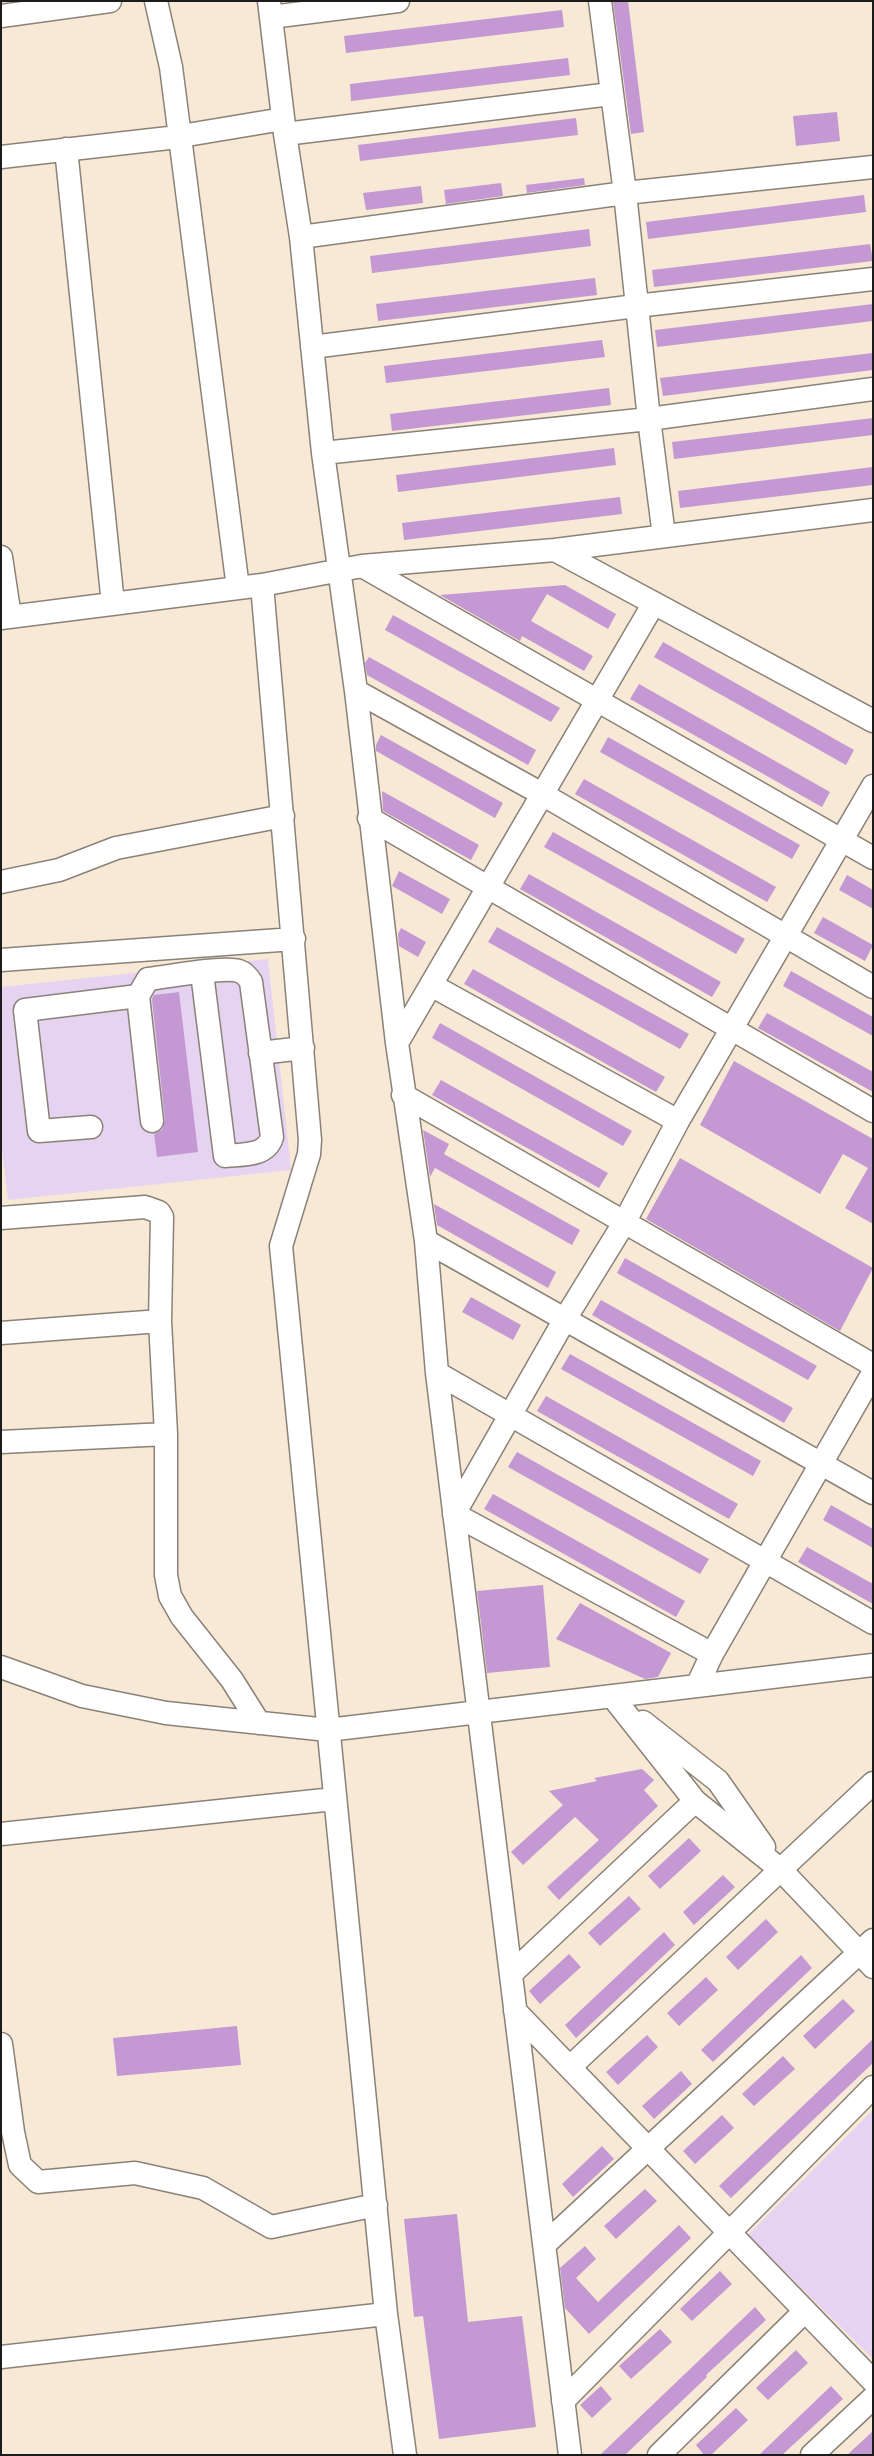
<!DOCTYPE html>
<html>
<head>
<meta charset="utf-8">
<style>
	body { margin:0 }
	#map { position:relative; width:874px; height:2456px; overflow:hidden; background:#f7e9d5; font-family:"Sorts Mill Goudy",serif }
	canvas { display:block }
	.frame { position:absolute; inset:0; border:2px solid #1c1c1c; pointer-events:none }
</style>
</head>
<body>
<div id="map">
<canvas width="874" height="2456"></canvas>
<div class="frame"></div>
</div>
<script>
const context = document.querySelector('canvas').getContext('2d');
context.lineJoin = 'round';
function paint(path, color) { context.fillStyle = color; context.fill(path, 'evenodd'); }
function trace(path, color, width, dash) { context.strokeStyle = color; context.lineWidth = width; context.lineCap = dash ? 'butt' : 'round'; context.setLineDash(dash || []); context.stroke(path); }
const built = new Path2D(`
	M268 959 291 1170 8 1200 1 1139V987Z
	M873 2110V2359L748 2235Z`);
const building = new Path2D(`
	M613 1H628L644 132 631 134Z
	M562 10 564 27 346 53 344 36Z
	M568 58 570 75 351 101 350 84Z
	M837 112 840 141 796 146 793 116Z
	M576 118 578 135 360 161 358 145Z
	M584 178 585 185 527 193 526 185Z
	M501 183 503 196 446 204 444 190Z
	M421 186 423 203 366 210 363 193Z
	M864 195 866 212 648 239 646 222Z
	M589 229 591 246 372 273 370 256Z
	M870 244 873 261 654 287 652 270Z
	M595 278 597 295 378 321 376 304Z
	M873 304V321L657 347 655 330Z
	M602 340 605 357 386 383 384 366Z
	M873 353V370L663 396 660 378Z
	M609 388 611 405 392 431 390 414Z
	M873 418V435L674 459 672 442Z
	M614 448 616 465 398 492 396 475Z
	M873 467V485L680 508 678 491Z
	M620 497 622 514 404 540 402 523Z
	M565 585 616 614 608 629 547 594 531 621 593 656 584 671 522 636 520 641 440 595Z
	M393 615 560 708 551 722 385 630Z
	M663 642 854 750 846 765 654 657Z
	M369 657 536 750 528 765 367 675 365 663Z
	M639 684 830 792 822 807 630 699Z
	M381 735 503 803 495 818 376 751V745Z
	M608 737 800 845 792 859 600 752Z
	M584 779 776 887 767 902 575 794Z
	M382 791 479 845 471 860 383 811Z
	M553 832 745 939 736 954 544 847Z
	M399 871 450 899 442 914 392 886Z
	M529 874 721 982 712 997 520 889Z
	M847 875 873 890V909L839 890Z
	M823 917 873 945 865 961 814 933Z
	M497 927 689 1034 680 1049 488 942Z
	M401 928 426 942 418 957 399 946 398 934Z
	M473 969 665 1077 656 1092 464 984Z
	M791 971 873 1017V1036L783 986Z
	M179 992 198 1152 157 1157 154 1134 162 1130 165 1120 152 999 154 995Z
	M767 1013 873 1072V1092L758 1028Z
	M440 1023 632 1131 623 1146 432 1038Z
	M734 1061 873 1139V1224L845 1208 868 1168 843 1154 820 1194 700 1125Z
	M441 1080 608 1173 599 1188 432 1095Z
	M423 1130 449 1144 444 1154 580 1230 572 1245 435 1168 430 1177Z
	M680 1158 873 1268 840 1331 646 1219Z
	M434 1204 556 1272 548 1288 437 1225Z
	M625 1258 817 1366 808 1380 617 1273Z
	M471 1297 521 1325 513 1340 462 1312Z
	M601 1300 793 1408 784 1423 592 1315Z
	M570 1354 761 1461 753 1476 561 1369Z
	M546 1396 738 1504 729 1519 537 1411Z
	M517 1452 709 1559 700 1574 508 1467Z
	M493 1494 685 1601 676 1617 484 1509Z
	M831 1505 873 1529V1548L823 1520Z
	M807 1547 873 1584V1604L798 1562Z
	M543 1585 550 1667 487 1673 477 1591Z
	M580 1603 671 1653 658 1677 645 1679 556 1639Z
	M642 1769 654 1780 644 1790 658 1806 559 1900 547 1887 599 1840 575 1817 523 1865 511 1852 563 1805 549 1791 597 1781 594 1778Z
	M689 1838 701 1851 660 1889 648 1876Z
	M723 1875 735 1887 694 1925 683 1912Z
	M629 1896 641 1909 600 1946 588 1933Z
	M766 1919 778 1932 738 1970 726 1957Z
	M664 1932 675 1945 576 2038 565 2025Z
	M569 1954 581 1967 540 2004 529 1991Z
	M801 1955 812 1968 713 2062 701 2050Z
	M706 1977 718 1990 679 2026 667 2013Z
	M843 1999 855 2011 815 2049 803 2036Z
	M237 2026 241 2065 117 2076 113 2038Z
	M647 2035 658 2047 618 2085 606 2072Z
	M873 2039V2063L731 2198 719 2186Z
	M783 2056 795 2069 754 2106 742 2094Z
	M681 2071 692 2084 654 2119 642 2106Z
	M722 2115 734 2128 695 2164 683 2151Z
	M602 2146 614 2159 573 2197 562 2184Z
	M645 2189 657 2201 616 2239 604 2226Z
	M457 2214 468 2322 522 2316 536 2427 439 2439 423 2316 414 2317 404 2219Z
	M679 2225 691 2238 589 2334 565 2308 560 2268 585 2246 596 2259 576 2278 598 2302Z
	M720 2271 732 2284 692 2321 680 2309Z
	M755 2307 766 2320 706 2375 707 2377 648 2433 625 2455H600Z
	M660 2329 672 2342 631 2379 619 2366Z
	M796 2350 808 2363 768 2400 756 2388Z
	M601 2386 612 2399 592 2418 580 2405Z
	M831 2386 843 2399 782 2455H759Z
	M736 2408 748 2420 711 2455H704L696 2445Z
	M873 2431V2455H847Z`);
const minor = new Path2D(`
	M156 1 171 67 238 588
	M269 1 285 134 301 237 323 453 356 691 397 1043 426 1241 437 1373 570 2455
	M600 1 625 193 649 419 664 536
	M1 16 110 1
	M271 17 398 1
	M285 134 611 94
	M66 149 113 604
	M1 157 169 138 283 119
	M301 237 625 193 873 167
	M312 347 636 306 873 279
	M323 453 649 419 873 389
	M555 550 873 721
	M1 557 10 617
	M362 566 873 858
	M262 585 310 1140 309 1154 281 1246 386 2314
	M1 618 262 585 362 566 555 550 873 510
	M356 691 542 794 873 987
	M369 818 873 1111
	M1 882 59 870 116 848 283 816
	M1 960 294 939
	M431 985 678 1121
	M138 996 152 1121
	M397 1043 654 603
	M260 1053 303 1048
	M403 1095 873 1365
	M91 1127 39 1131 25 1010 138 996 148 979C167 977 224 966 239 971 245 973 248 977 251 982L272 1137C266 1157 242 1154 225 1156L202 973
	M1 1218 145 1207 159 1212 162 1217 160 1321 166 1434V1575L170 1596 182 1617 232 1680 259 1723
	M426 1241 873 1493
	M1 1333 160 1321
	M437 1373 873 1623
	M1 1442 166 1434
	M712 1654 454 1514 565 1319 624 1223 678 1121 873 786
	M1 1667 82 1696 166 1713 328 1730 873 1665
	M697 1686 712 1654 873 1373
	M612 1696 695 1801 781 1870 873 1967
	M643 1722 718 1781 764 1847
	M1 1834 334 1799
	M511 1974 695 1801
	M515 2011 873 2381
	M1 2044 13 2132 20 2165 38 2182 135 2173 203 2188 271 2227 376 2205
	M570 2067 873 1783
	M544 2245 873 1940
	M1 2357 386 2314 405 2455
	M563 2401 873 2087
	M659 2455 805 2311
	M812 2455 873 2398`);
paint(built, '#e5d3f1');
paint(building, '#c398d3');
trace(minor, '#8a8278', 25);
trace(minor, '#fff', 22);
</script>
</body>
</html>
